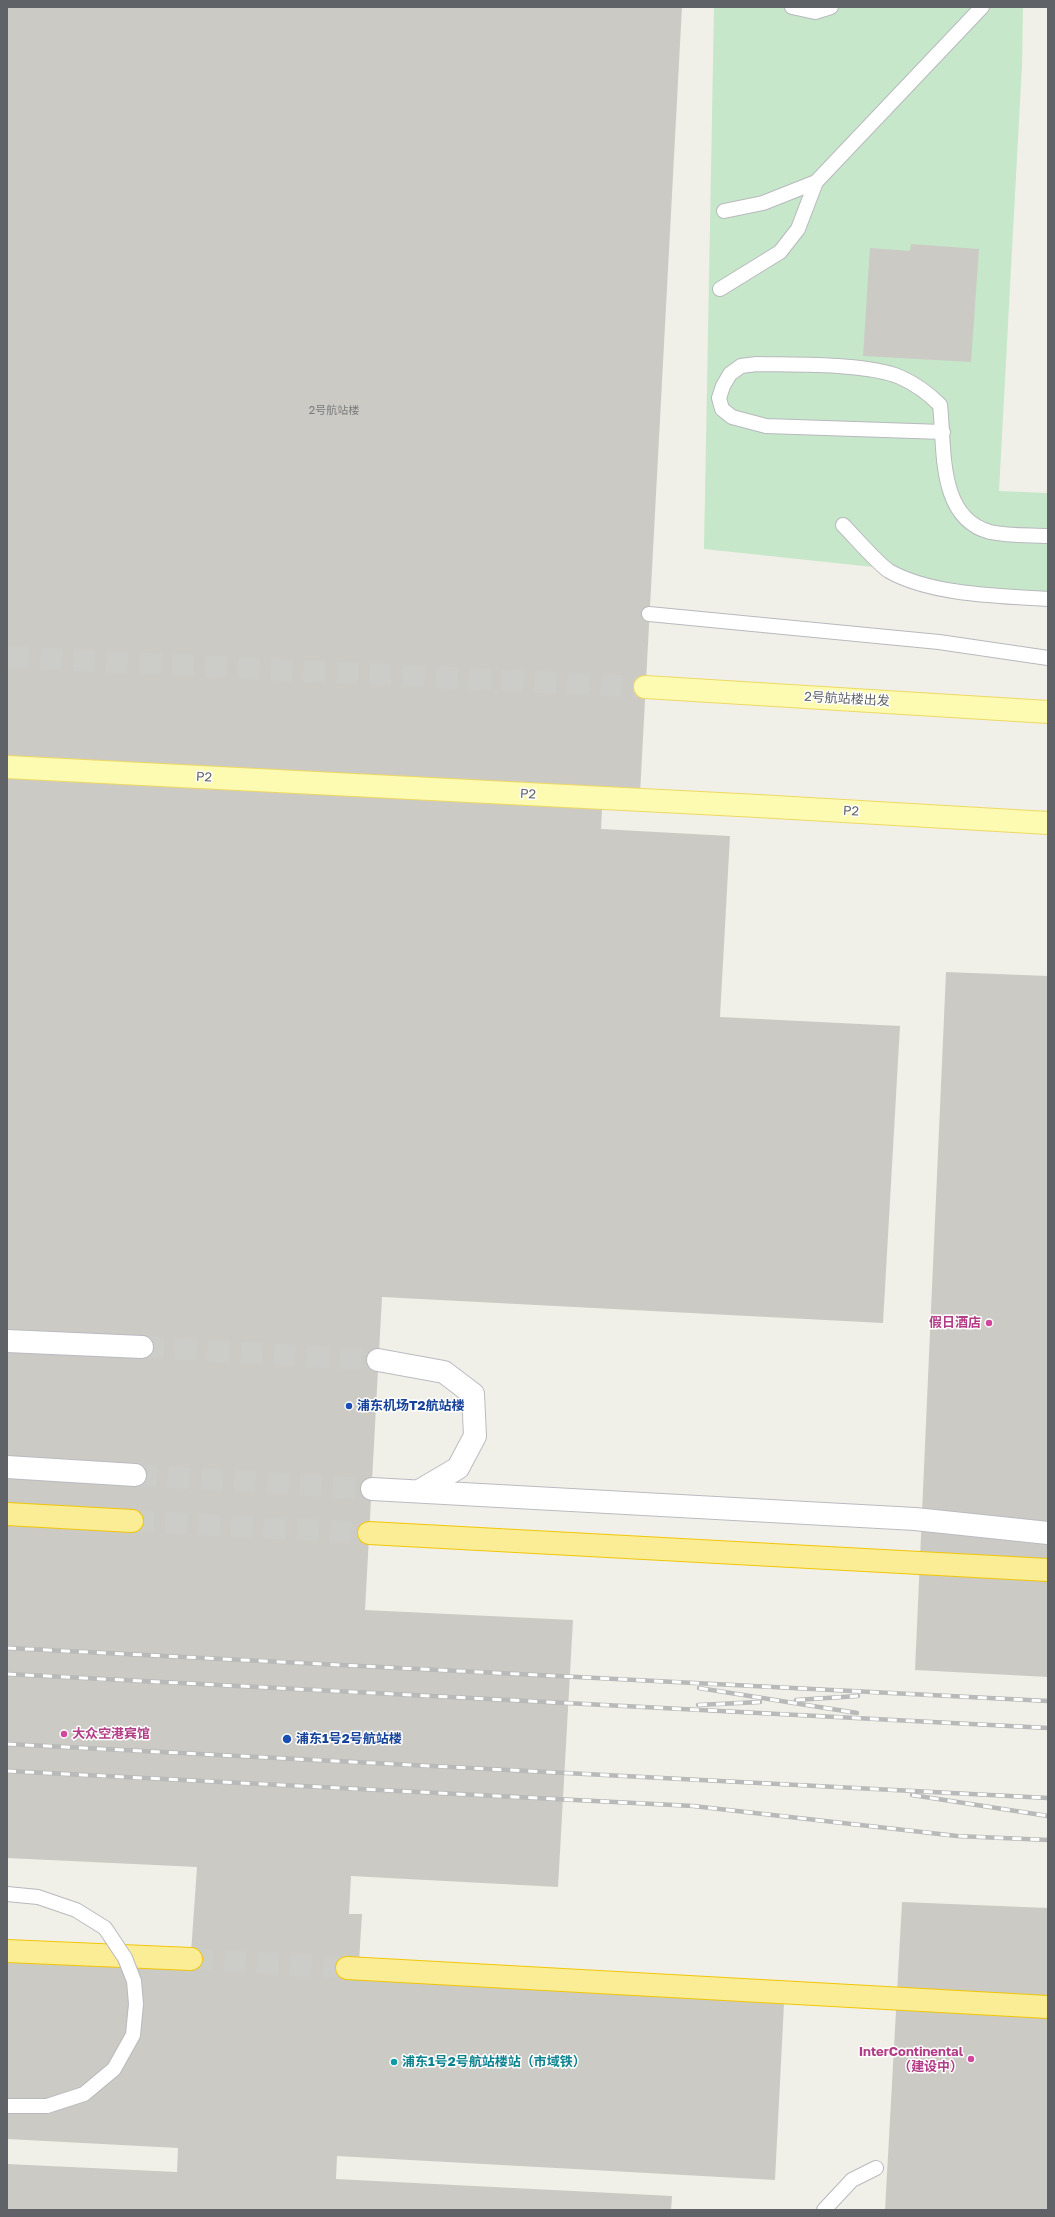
<!DOCTYPE html>
<html>
<head>
<meta charset="utf-8">
<style>
	body { margin:0 }
	#map { position:relative; width:1055px; height:2217px; overflow:hidden; background:#f1f0e8; font-family:"Golos Text",sans-serif }
	canvas { display:block }
	.frame { position:absolute; inset:0; border:8px solid #5f6267; pointer-events:none }
</style>
</head>
<body>
<div id="map">
<canvas width="1055" height="2217"></canvas>
<div class="frame"></div>
</div>
<script>
const context = document.querySelector('canvas').getContext('2d');
context.lineJoin = 'round';
function paint(path, color) { context.fillStyle = color; context.fill(path, 'evenodd'); }
function trace(path, color, width, dash) { context.strokeStyle = color; context.lineWidth = width; context.lineCap = dash ? 'butt' : 'round'; context.setLineDash(dash || []); context.stroke(path); }
function drawText(font, color, halo, rows, align = 'center') {
  context.font = font + ' "Golos Text","Noto Sans SC",sans-serif'; context.lineWidth = 3; context.setLineDash([]); context.textBaseline = 'middle'; context.strokeStyle = halo; context.fillStyle = color; for (const [text, x, y, turn = 0] of rows) {
    context.save(); context.translate(x, y); context.rotate((+turn || 0) * Math.PI / 180); context.textAlign = isNaN(turn) ? turn : align; if (halo) context.strokeText(text, 0, 0); context.fillText(text, 0, 0); context.restore();
  }
}
const green = new Path2D(`
	M714 7H1023L1022 65 999 491 1048 493V604L873 567 704 549Z`);
const building = new Path2D(`
	M7 7H682L640 794 603 792 601 829 730 836 720 1017 900 1026 883 1323 382 1297 365 1610 573 1620 558 1887 351 1876 349 1914H362L359 1962 785 1984 775 2180 337 2156 336 2179 672 2196 671 2210H7V2164L177 2172 178 2148 7 2139V1943L191 1953 197 1867 7 1858Z
	M911 244 979 249 971 362 863 356 870 248 910 251Z
	M946 972 1048 976V1677L915 1670Z
	M902 1902 1048 1908V2210H885Z`);
const secondaryTunnel = new Path2D(`
	M142 1347 378 1360
	M135 1475 372 1489`);
const primaryTunnel = new Path2D(`
	M7 657 645 687`);
const highwayTunnel = new Path2D(`
	M132 1521 369 1533
	M191 1959 347 1968`);
const lane = new Path2D(`
	M792 7 815 12 831 7
	M724 211 763 203 816 182 982 7
	M720 289 780 252 798 229 816 182
	M943 432 766 426 732 417 722 409 719 398 723 386 730 374 741 366 757 364C795 365 867 363 900 377 916 384 928 393 940 405 945 447 937 518 990 532 1009 536 1029 535 1048 536
	M843 525C854 536 878 564 889 571 931 595 1000 596 1048 599
	M649 614 939 642 1048 658
	M824 2210 852 2180 876 2168`);
const secondary = new Path2D(`
	M7 1341 142 1347
	M378 1360 444 1372 473 1394 475 1436 458 1468 419 1491
	M7 1467 135 1475
	M372 1489 915 1519 1048 1533`);
const primary = new Path2D(`
	M645 687 1048 712
	M7 767 758 806 1048 823`);
const highway = new Path2D(`
	M7 1514 132 1521
	M369 1533 1048 1570
	M7 1951 191 1959
	M347 1968 1048 2007`);
const rail = new Path2D(`
	M7 1648 1048 1701
	M7 1674 1048 1728
	M699 1688 857 1713
	M796 1700 858 1696
	M698 1705 760 1702
	M7 1744 1048 1798
	M7 1771 693 1806 957 1836 1048 1840
	M912 1795 1048 1816`);
const laneBridge = new Path2D(`
	M7 1894 38 1897 76 1910 105 1928 125 1958 134 1981 136 2004 133 2035 114 2069 84 2094 47 2106H7`);
const markers = [
	[989,1323,4,"#d1479c"],
	[349,1406,4,"#1a4fb4"],
	[64,1734,4,"#d1479c"],
	[287,1739,5,"#1a4fb4"],
	[971,2059,4,"#d1479c"],
	[394,2062,4,"#0f9aa8"]
];
const numberNames = [
	["2号航站楼",334,411]
];
const streetNames = [
	["2号航站楼出发",847,699,3],
	["P2",204,777,3],
	["P2",528,794,3],
	["P2",851,811,3]
];
const hotelNames = [
	["假日酒店",981,1323],
	["大众空港宾馆",72,1734,"left"],
	["InterContinental",963,2052],
	["（建设中）",963,2067]
];
const transitNames = [
	["浦东机场T2航站楼",357,1406],
	["浦东1号2号航站楼",296,1739]
];
const cultureNames = [
	["浦东1号2号航站楼站（市域铁）",402,2062]
];
paint(green, '#c6e7ca');
paint(building, '#cccac4');
trace(secondaryTunnel, '#ccccc8', 22, [22, 11]);
trace(primaryTunnel, '#ccccc8', 22, [22, 11]);
trace(highwayTunnel, '#ccccc8', 22, [22, 11]);
trace(lane, '#b8b9be', 16);
trace(secondary, '#b9bbc1', 24);
trace(primary, '#eed963', 24);
trace(highway, '#f2c607', 24);
trace(lane, '#fff', 14);
trace(secondary, '#fff', 22);
trace(primary, '#fdfab1', 22);
trace(highway, '#faed95', 22);
trace(rail, '#b8b9b9', 4.5);
trace(rail, '#fff', 3, [9]);
trace(laneBridge, '#b8b9be', 16, []);
trace(laneBridge, '#fff', 14);
for (const [x, y, r, color] of markers) { const dot = new Path2D(); dot.arc(x, y, r, 0, 2 * Math.PI); context.fillStyle = color; context.fill(dot); trace(dot, '#fff', 1.5); }
drawText('11px', '#7a7c7e', null, numberNames);
drawText('13px', '#5f6267', '#fff', streetNames);
drawText('bold 13px', '#b23c85', '#fff', hotelNames, 'right');
drawText('bold 13px', '#164399', '#fff', transitNames, 'left');
drawText('bold 13px', '#0d838f', '#fff', cultureNames, 'left');
</script>
</body>
</html>
